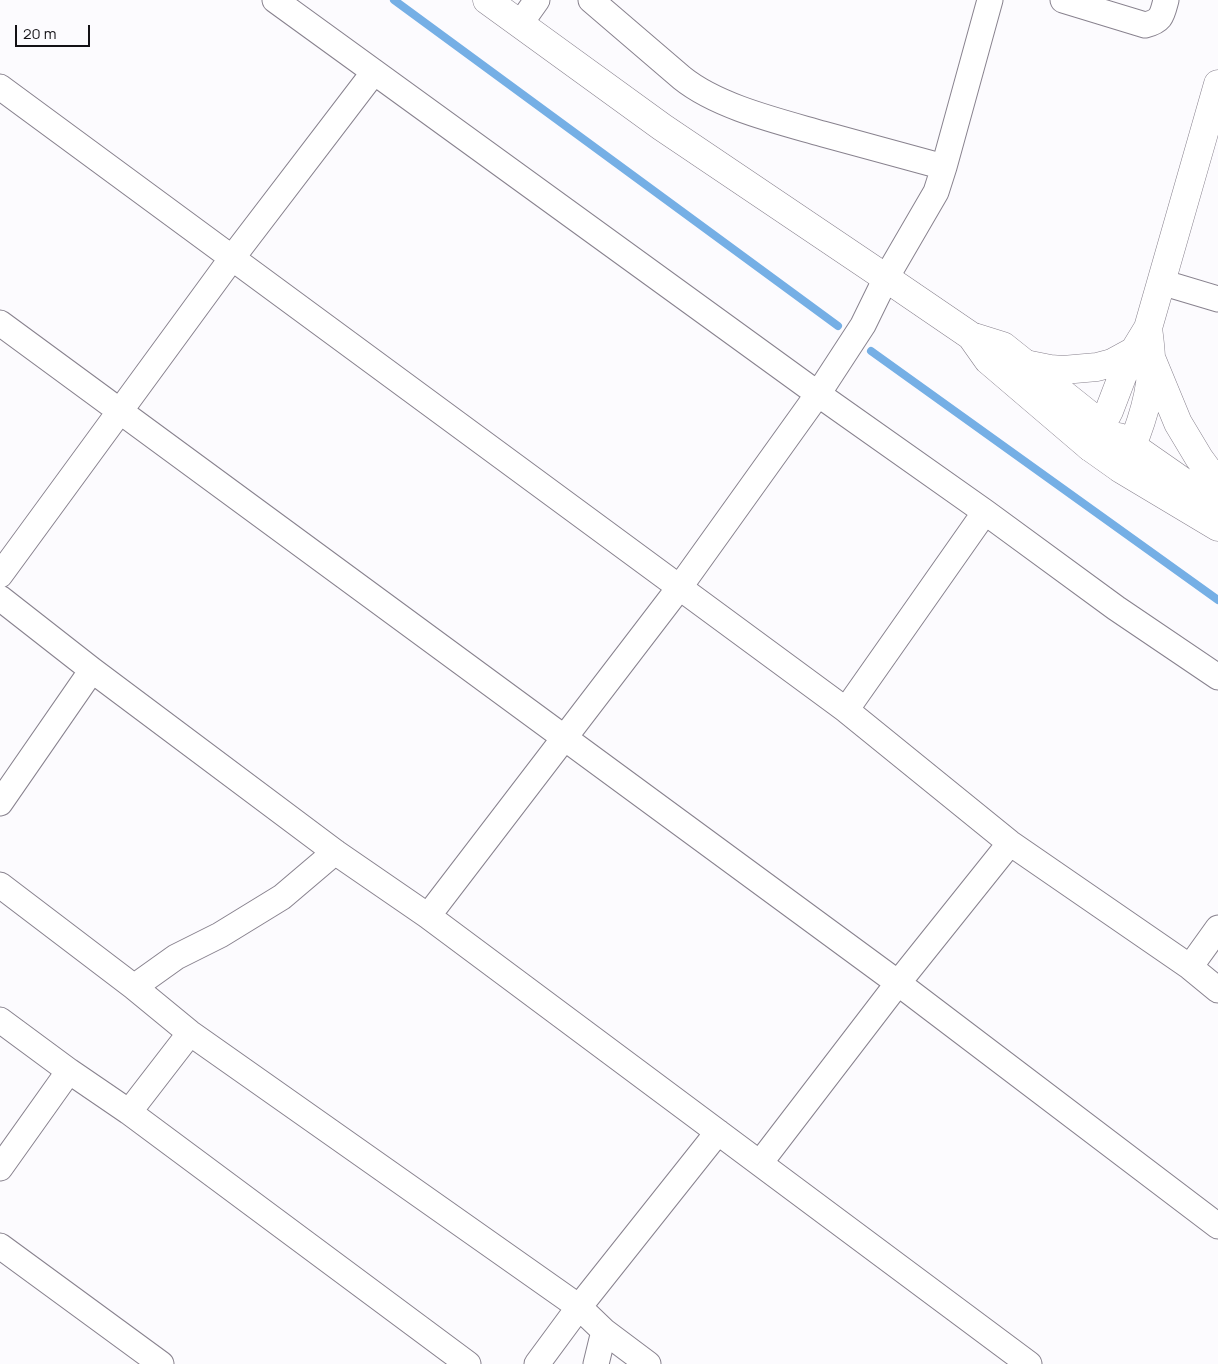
<!DOCTYPE html>
<html>
<head>
<meta charset="utf-8">
<style>
	body { margin:0 }
	#map { position:relative; width:1218px; height:1364px; overflow:hidden; background:#fcfbfe; font-family:Manrope,sans-serif }
	canvas { display:block }
	.scale { position:absolute; left:15px; top:25px; width:75px; height:22px; box-sizing:border-box; border:2px solid #131115; border-top:0; padding-left:6px; font-size:15px; line-height:18px; white-space:nowrap; color:#131115; -webkit-text-stroke:4px #fcfbfe; paint-order:stroke }
</style>
</head>
<body>
<div id="map">
<canvas width="1218" height="1364"></canvas>
<div class="scale">20 m</div>
</div>
<script>
const context = document.querySelector('canvas').getContext('2d');
context.lineJoin = 'round';
function trace(path, color, width, dash) { context.strokeStyle = color; context.lineWidth = width; context.lineCap = dash ? 'butt' : 'round'; context.setLineDash(dash || []); context.stroke(path); }
const stream = new Path2D(`
	M394 0 838 326
	M871 351 1218 600`);
const street = new Path2D(`
	M275 0 818 394 985 512 1116 608 1218 677
	M591 0 682 78C718 107 778 121 823 134 863 145 904 156 944 167
	M1063 0 1145 25C1162 21 1162 15 1166 0
	M520 24 537 0
	M0 87 846 710 1010 843 1190 967 1218 990
	M1161 282 1218 299
	M0 323 898 983 1218 1226
	M0 575 232 258 374 72
	M0 598 92 670 335 852 428 916 1029 1364
	M846 710 985 512
	M0 803 92 670
	M0 885 134 987 190 1033 579 1307 604 1331 648 1364
	M428 916 679 588 818 394 863 325 886 278 936 192 944 167 990 0
	M1190 967 1218 928
	M134 987 176 957 220 935 282 897 335 852
	M0 1020 69 1071 129 1112 468 1364
	M129 1112 190 1033
	M760 1163 898 983 1010 843
	M0 1168 69 1071
	M0 1246 161 1364
	M537 1364 579 1307 718 1132
	M596 1364 604 1331`);
const primary = new Path2D(`
	M487 0 662 127 886 278 971 336 1003 346 1102 425
	M971 336 988 360 1090 447`);
const highway = new Path2D(`
	M1218 84 1148 328 1134 351 1122 377 1109 411 1090 447 1121 469 1218 527
	M1152 360 1178 423 1199 458 1218 484
	M1025 364 1050 369 1063 370 1097 367 1112 363 1134 351
	M1119 437 1218 506
	M1121 469C1135 442 1150 402 1151 371 1152 357 1150 342 1148 328`);
trace(stream, '#75afe5', 8);
trace(street, '#88828e', 27);
trace(primary, '#88828e', 29);
trace(highway, '#88828e', 29);
trace(street, '#fff', 25);
trace(primary, '#fff', 28);
trace(highway, '#fff', 28);
</script>
</body>
</html>
